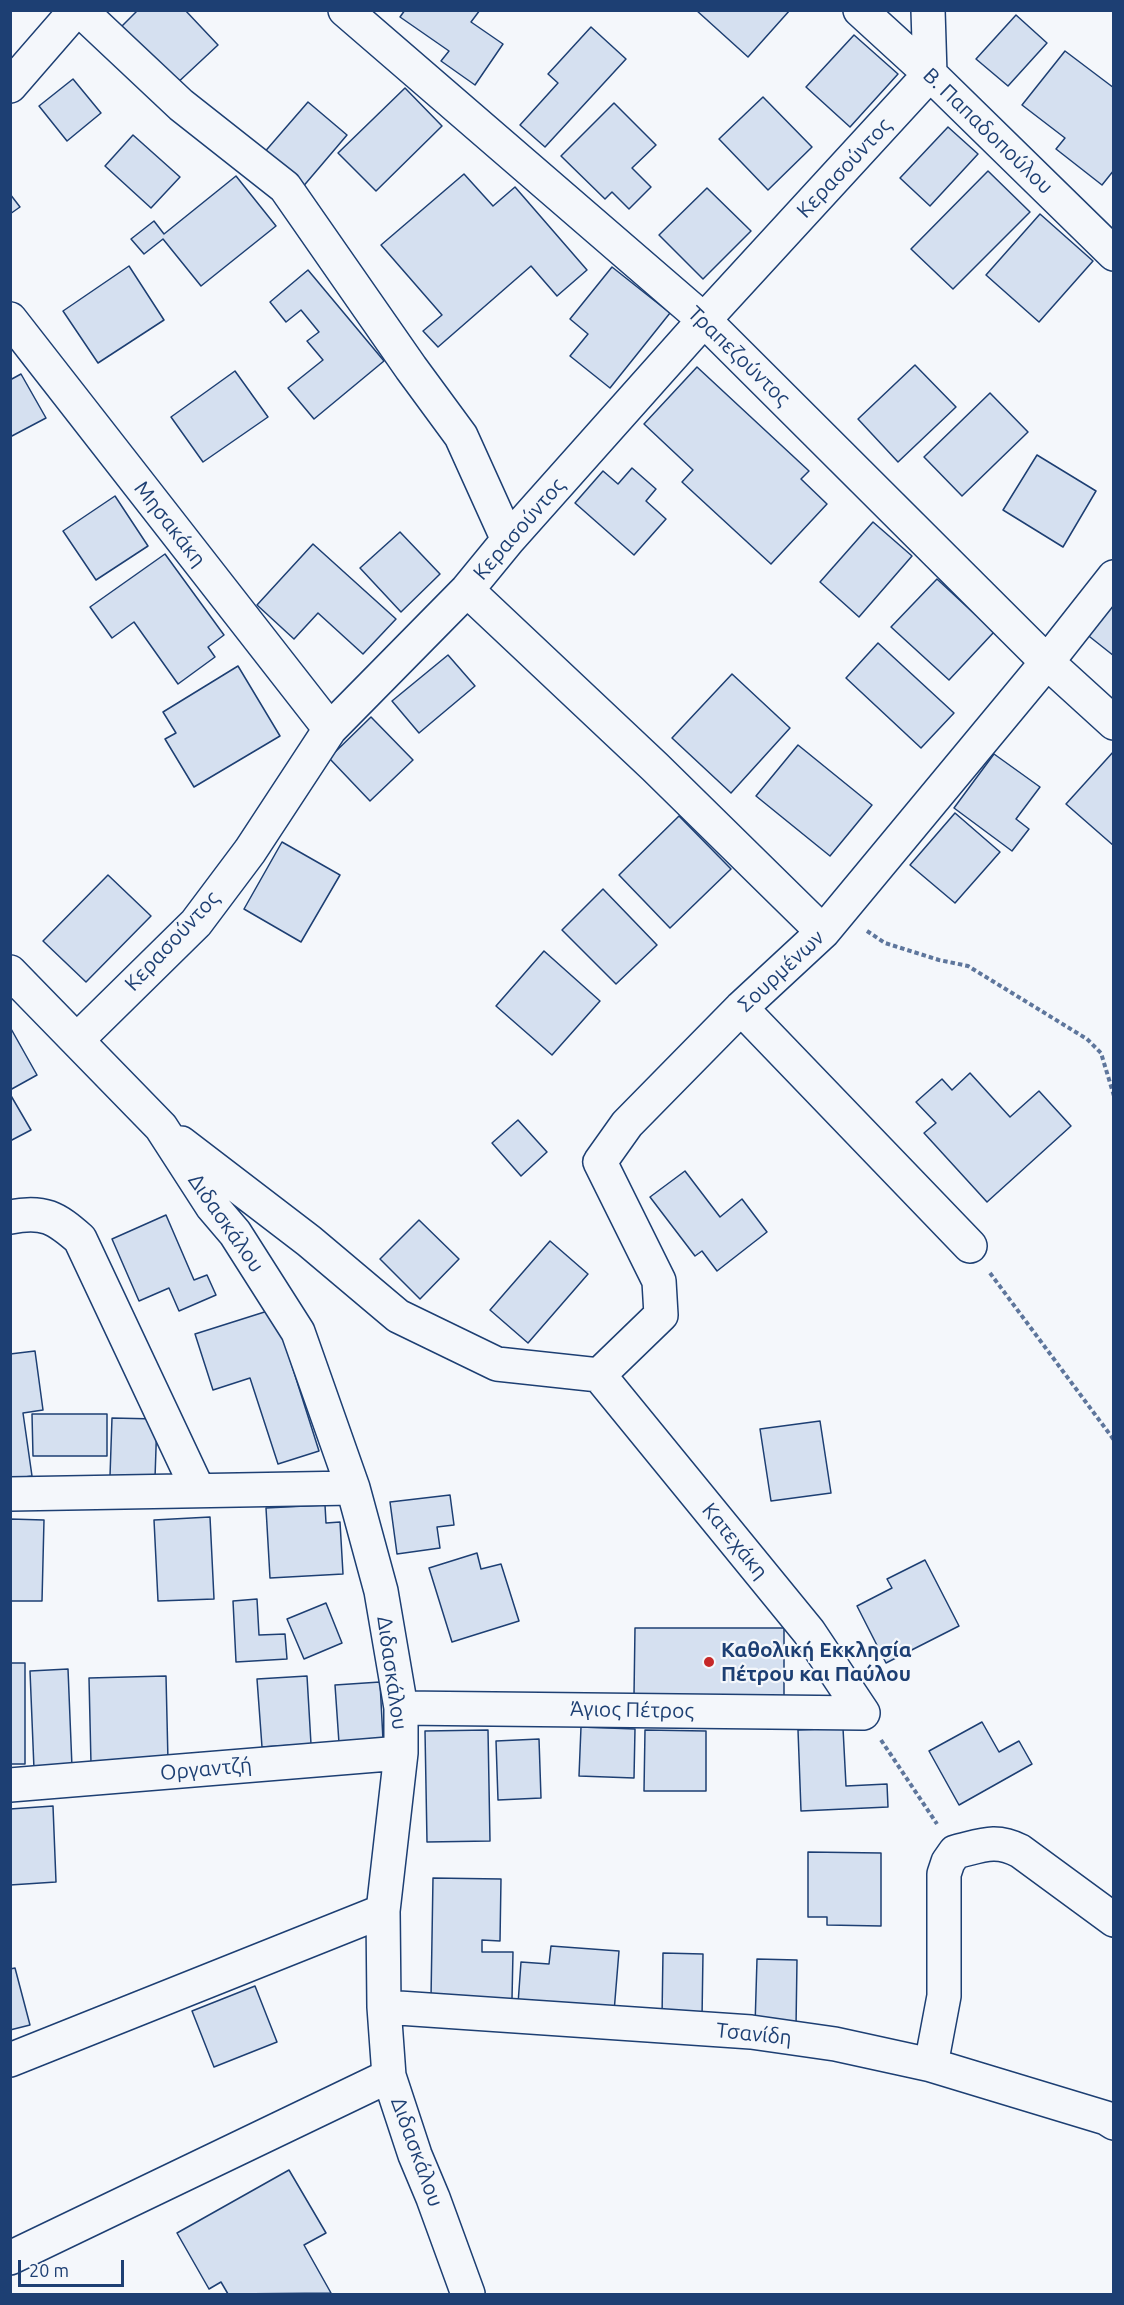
<!DOCTYPE html>
<html>
<head>
<meta charset="utf-8">
<style>
	body { margin:0 }
	#map { position:relative; width:1124px; height:2305px; overflow:hidden; background:#f4f7fb; font-family:Ubuntu,sans-serif }
	canvas { display:block }
	.frame { position:absolute; inset:0; border:12px solid #1d3f73; pointer-events:none }
	.scale { position:absolute; left:18px; top:2260px; width:106px; height:27px; box-sizing:border-box; border:3px solid #1d3f73; border-top:0; padding-left:8px; font-size:18px; line-height:21px; white-space:nowrap; color:#1d3f73; -webkit-text-stroke:4px #f4f7fb; paint-order:stroke }
</style>
</head>
<body>
<div id="map">
<canvas width="1124" height="2305"></canvas>
<div class="frame"></div>
<div class="scale">20 m</div>
</div>
<script>
const context = document.querySelector('canvas').getContext('2d');
context.lineJoin = 'round';
function paint(path, color) { context.fillStyle = color; context.fill(path, 'evenodd'); }
function trace(path, color, width, dash) { context.strokeStyle = color; context.lineWidth = width; context.lineCap = dash ? 'butt' : 'round'; context.setLineDash(dash || []); context.stroke(path); }
function drawText(font, color, halo, rows, align = 'center') {
  context.font = font + ' Ubuntu,sans-serif'; context.lineWidth = 4.5; context.setLineDash([]); context.textBaseline = 'middle'; context.strokeStyle = halo; context.fillStyle = color; for (const [text, x, y, turn = 0] of rows) {
    context.save(); context.translate(x, y); context.rotate((+turn || 0) * Math.PI / 180); context.textAlign = isNaN(turn) ? turn : align; if (halo) context.strokeText(text, 0, 0); context.fillText(text, 0, 0); context.restore();
  }
}
const building = new Path2D(`
	M138 10H185L218 45 174 86 119 29Z
	M405 10H480L471 22 503 44 475 85 441 61 449 51 400 17Z
	M696 10H790L748 57Z
	M1016 15 1047 43 1008 86 976 59Z
	M591 27 626 59 545 147 520 125 558 83 548 74Z
	M854 35 898 74 850 127 806 87Z
	M1065 51 1114 88V170L1102 185 1056 149 1065 138 1022 105Z
	M73 79 101 113 67 141 39 106Z
	M405 88 442 126 376 191 338 153Z
	M763 97 812 147 768 190 719 139Z
	M308 102 347 135 301 189 262 155Z
	M614 103 656 145 632 168 651 187 629 209 612 192 605 199 561 156Z
	M948 127 978 154 930 206 900 178Z
	M133 135 180 177 151 208 105 166Z
	M988 171 1030 212 953 289 911 249Z
	M464 174 493 206 515 187 587 270 557 296 531 266 438 347 423 331 442 315 381 245Z
	M236 176 276 226 201 286 163 239 144 254 131 239 154 221 164 234Z
	M707 188 751 231 703 279 659 235Z
	M10 194 20 207 10 214Z
	M1040 214 1093 261 1039 322 986 275Z
	M129 266 164 320 98 363 63 311Z
	M612 267 670 313 610 388 570 356 588 334 570 319Z
	M308 270 384 361 314 419 288 388 323 360 307 341 319 332 301 310 286 322 270 302Z
	M915 365 956 407 898 462 858 419Z
	M697 367 809 471 801 479 827 504 771 564 682 482 693 470 644 424Z
	M235 371 268 417 203 462 171 417Z
	M21 374 46 418 10 437V380Z
	M990 393 1028 432 962 496 924 457Z
	M1037 455 1096 491 1063 547 1003 510Z
	M632 468 656 489 646 501 666 519 634 555 575 503 603 471 618 484Z
	M115 496 148 546 96 580 63 531Z
	M873 522 912 556 859 617 820 582Z
	M400 532 440 574 401 612 360 568Z
	M313 544 396 619 363 654 318 613 294 639 257 605Z
	M165 554 224 635 208 647 215 657 178 684 134 622 112 638 90 607Z
	M937 579 994 632 949 680 891 627Z
	M1114 598V656L1085 633Z
	M878 643 954 713 921 748 846 678Z
	M448 655 475 686 419 733 392 701Z
	M238 666 280 736 194 787 165 739 176 733 163 712Z
	M732 674 790 728 731 793 672 738Z
	M371 717 413 760 370 801 329 758Z
	M798 745 872 805 830 856 756 796Z
	M1114 751V846L1066 804Z
	M994 754 1040 787 1016 819 1029 829 1012 851 954 808Z
	M955 813 1000 852 955 903 910 865Z
	M679 816 731 869 670 928 619 875Z
	M282 842 340 875 301 942 244 909Z
	M108 875 151 916 86 982 43 941Z
	M603 889 657 945 616 984 562 930Z
	M544 951 600 1001 552 1055 496 1006Z
	M10 1027 37 1075 10 1090Z
	M970 1073 1010 1117 1039 1091 1071 1126 987 1202 924 1133 936 1123 916 1102 942 1079 952 1090Z
	M10 1094 31 1130 10 1141Z
	M518 1120 547 1152 521 1176 492 1143Z
	M685 1171 720 1217 742 1199 767 1232 717 1271 702 1251 695 1256 650 1197Z
	M166 1215 194 1280 207 1275 216 1295 179 1311 169 1288 139 1301 112 1239Z
	M419 1220 459 1259 420 1299 380 1259Z
	M550 1241 588 1274 528 1343 490 1310Z
	M274 1309 319 1451 278 1464 250 1378 213 1390 195 1334Z
	M35 1351 43 1410 23 1413 32 1476 10 1479V1354Z
	M32 1414H107V1456H33Z
	M112 1418 157 1419 155 1478 110 1476Z
	M820 1421 831 1493 771 1501 760 1429Z
	M450 1495 454 1525 437 1527 440 1548 397 1554 390 1502Z
	M325 1505 326 1523 340 1522 343 1574 270 1578 266 1508Z
	M210 1517 214 1599 158 1601 154 1520Z
	M10 1519 44 1520 42 1601H10Z
	M477 1553 481 1569 501 1564 519 1621 452 1642 429 1568Z
	M925 1560 959 1626 886 1663 857 1606 892 1588 887 1579Z
	M257 1599 259 1635 285 1634 287 1659 236 1662 233 1601Z
	M326 1603 342 1643 304 1659 287 1619Z
	M635 1628H784V1696L634 1695Z
	M10 1663H25V1764H10Z
	M68 1669 72 1767 34 1769 30 1671Z
	M166 1676 168 1761 91 1764 89 1678Z
	M307 1676 311 1744 262 1747 257 1679Z
	M380 1682 383 1740 339 1743 335 1685Z
	M982 1722 999 1752 1019 1741 1032 1764 959 1805 929 1751Z
	M581 1727 635 1729 634 1778 579 1776Z
	M843 1728 846 1786 887 1784 888 1807 801 1811 798 1730Z
	M488 1730 490 1841 427 1842 425 1731Z
	M645 1730 706 1731V1791H644Z
	M539 1739 541 1798 498 1800 496 1741Z
	M53 1806 56 1882 10 1885V1809Z
	M808 1852 881 1853V1926L827 1925V1917H808Z
	M433 1878 501 1879 500 1941 482 1940V1952H513L512 1999 431 1998Z
	M551 1946 619 1951 614 2012 518 2004 521 1962 549 1964Z
	M663 1953 703 1954 702 2018 662 2017Z
	M757 1959 797 1960 796 2027 755 2026Z
	M15 1968 30 2025 10 2030V1969Z
	M255 1986 277 2042 214 2067 192 2011Z
	M289 2170 326 2233 304 2245 331 2293 228 2294 221 2282 209 2289 177 2233Z`);
const path = new Path2D(`
	M867 931 885 943 939 960 968 966 1087 1039 1101 1053 1114 1096
	M990 1273 1114 1440
	M881 1740 937 1824`);
const minor = new Path2D(`
	M80 10 181 105 285 187 411 368 461 436 508 540
	M345 10 704 320 1047 662 1114 723
	M860 10 930 74 1114 254
	M10 86 76 10
	M10 319 330 729
	M467 590 655 767 823 932
	M10 972 161 1127 212 1206 235 1233 298 1332 353 1488 381 1591 401 1708V1753L383 1911 384 2007 389 2076 415 2155 433 2198 468 2294
	M741 1008 970 1246
	M77 1040 196 923 250 851 330 729 467 590 508 540 704 320 930 74 928 10
	M181 1143 309 1241 398 1316 497 1364 599 1375
	M10 1217C44 1210 56 1218 80 1239L198 1490
	M599 1375 661 1315 659 1281 600 1162 627 1124 741 1008 823 932 1047 662 1114 577
	M599 1375 809 1632 863 1713
	M10 1494 353 1488
	M401 1708 863 1713
	M10 1785 401 1753
	M384 2007 751 2032 835 2044 931 2065 1106 2118 1114 2123
	M10 2060 383 1911
	M931 2065 944 1996V1874L948 1862 955 1852C981 1846 995 1838 1020 1851L1114 1920
	M10 2258 389 2076`);
const markers = [
	[709,1662,6,"#c62828"]
];
const streetNames = [
	["B. Παπαδοπούλου",988,131,44],
	["Κερασούντος",844,168,-47],
	["Τραπεζούντος",739,356,44],
	["Μησακάκη",170,524,52],
	["Κερασούντος",519,529,-49],
	["Κερασούντος",172,941,-47],
	["Σουρμένων",781,971,-43],
	["Διδασκάλου",226,1223,55],
	["Κατεχάκη",735,1541,51],
	["Διδασκάλου",392,1673,82],
	["Άγιος Πέτρος",632,1710,1],
	["Οργαντζή",206,1769,-5],
	["Τσανίδη",754,2034,6],
	["Διδασκάλου",417,2152,70]
];
const poiNames = [
	["Καθολική Εκκλησία",721,1650],
	["Πέτρου και Παύλου",721,1674]
];
paint(building, '#d5e0f0');
trace(building, '#1d3f73', 1.5);
trace(minor, '#1d3f73', 36);
trace(path, '#5e769c', 4, [4.5, 3]);
trace(minor, '#f4f7fb', 33);
for (const [x, y, r, color] of markers) { const dot = new Path2D(); dot.arc(x, y, r, 0, 2 * Math.PI); context.fillStyle = color; context.fill(dot); trace(dot, '#f4f7fb', 2); }
drawText('21px', '#1d3f73', '#f4f7fb', streetNames);
drawText('bold 21px', '#1d3f73', '#f4f7fb', poiNames, 'left');
</script>
</body>
</html>
